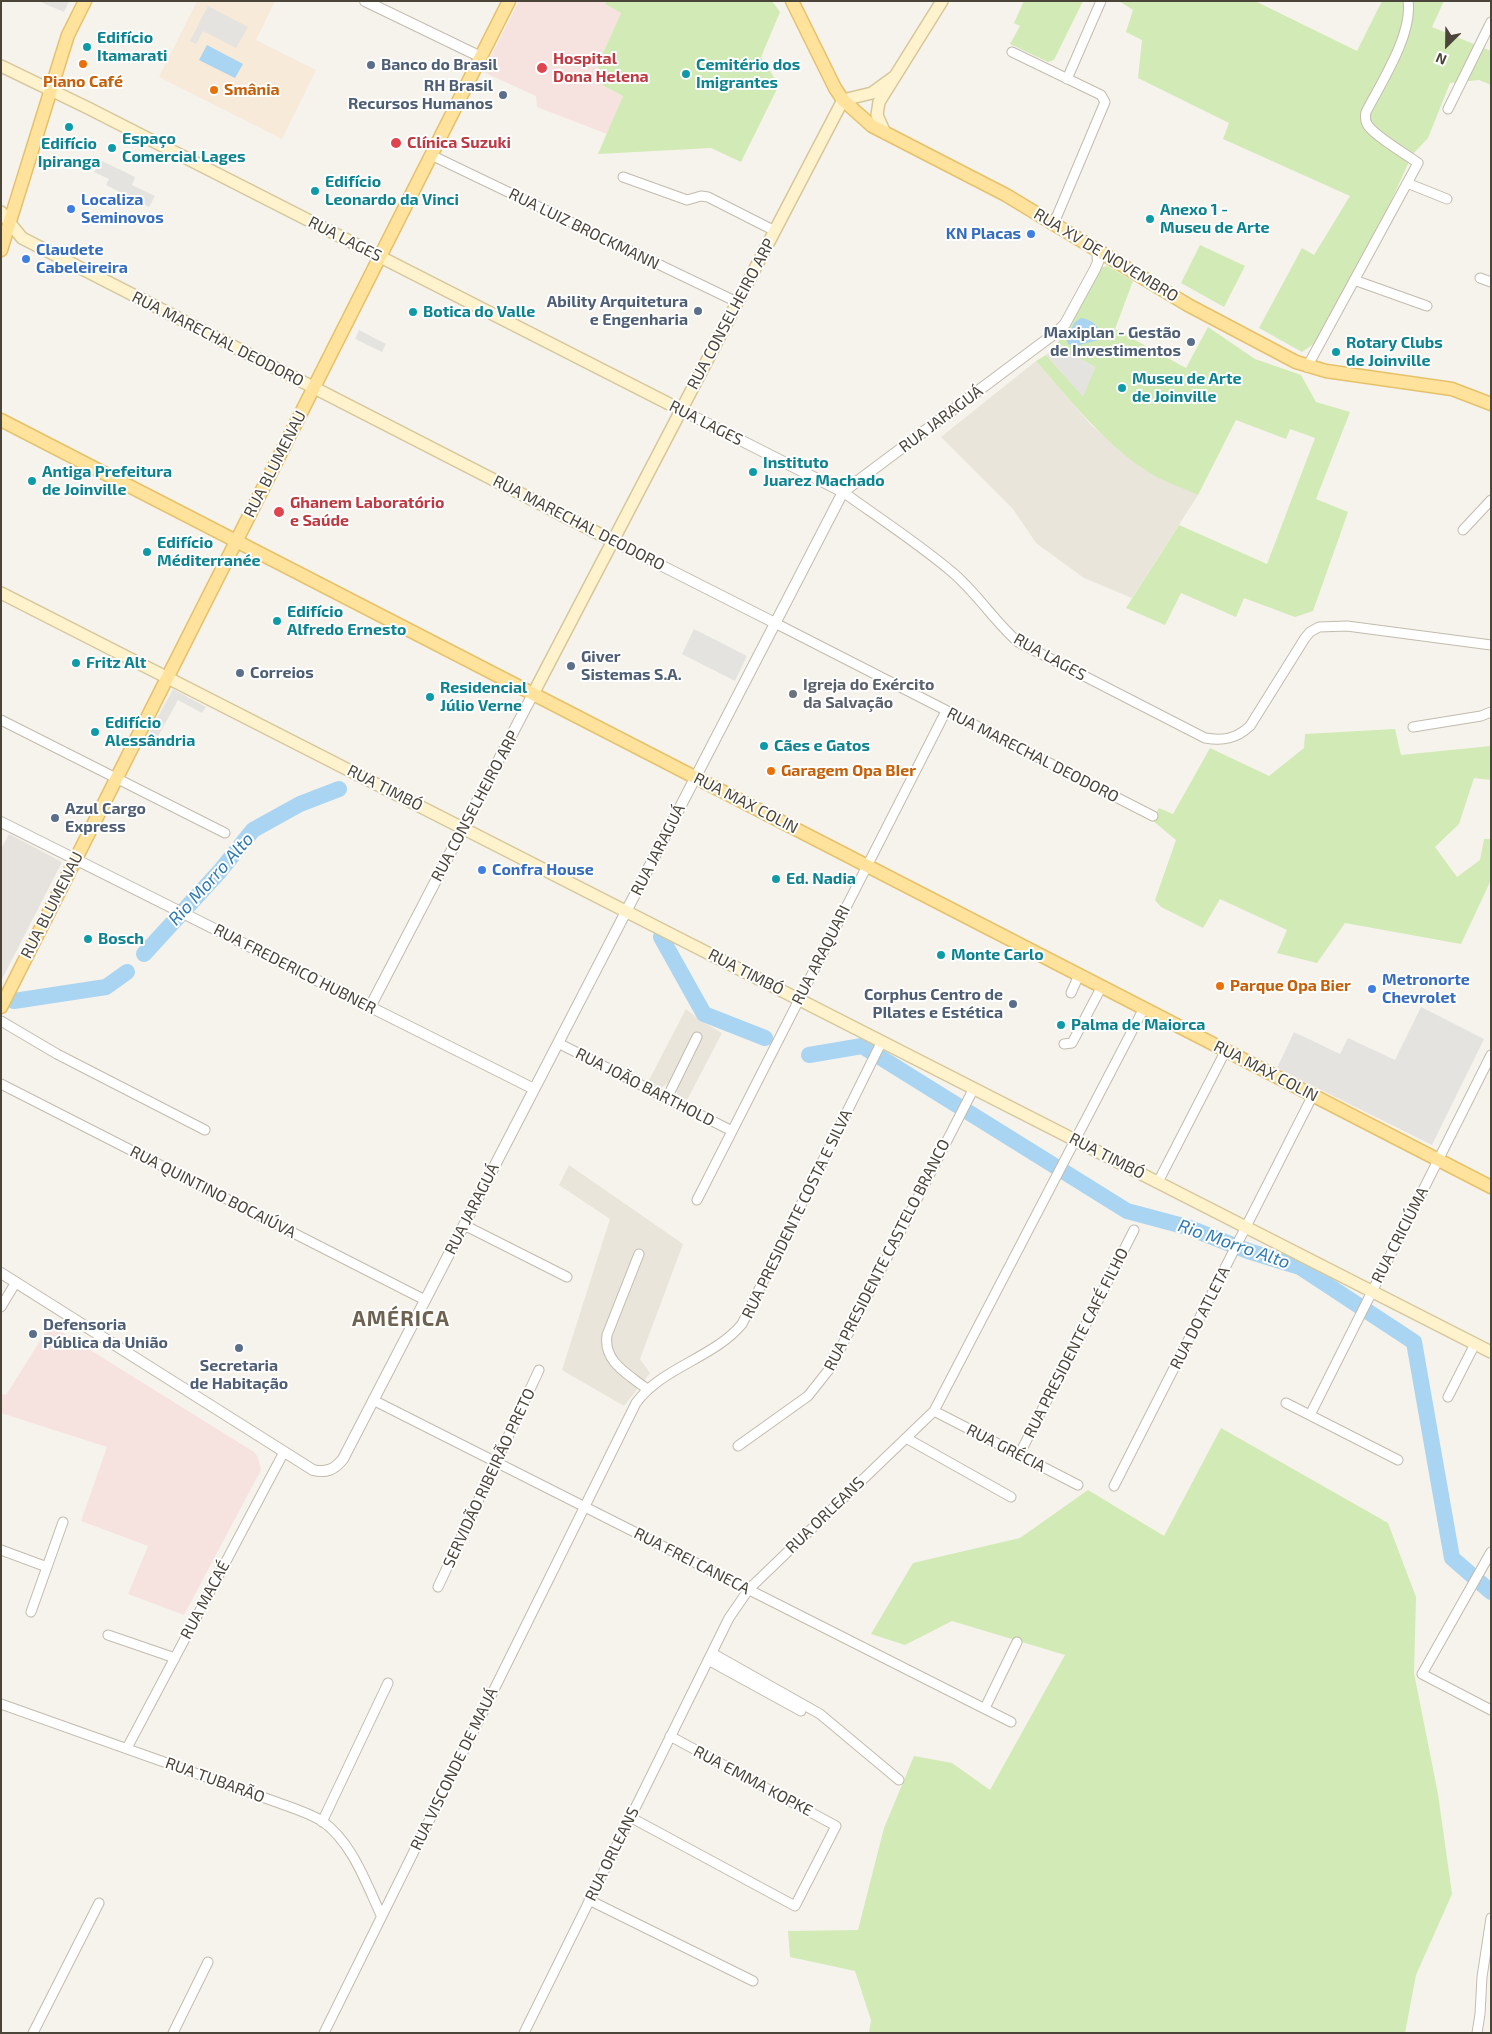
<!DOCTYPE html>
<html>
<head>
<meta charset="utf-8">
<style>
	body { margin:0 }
	#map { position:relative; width:1492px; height:2034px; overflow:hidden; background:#f6f3ec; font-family:"Exo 2",sans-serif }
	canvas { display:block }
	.frame { position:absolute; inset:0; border:2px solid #4b4439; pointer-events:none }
	.north { position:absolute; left:1422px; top:20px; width:50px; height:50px; -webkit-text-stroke:4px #fff; paint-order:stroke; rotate:203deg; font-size:14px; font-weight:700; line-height:20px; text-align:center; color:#4b4439 }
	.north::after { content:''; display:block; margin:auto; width:18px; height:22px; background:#4b4439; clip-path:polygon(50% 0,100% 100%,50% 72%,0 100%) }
</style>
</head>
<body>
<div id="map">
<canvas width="1492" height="2034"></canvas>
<div class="frame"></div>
<div class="north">N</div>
</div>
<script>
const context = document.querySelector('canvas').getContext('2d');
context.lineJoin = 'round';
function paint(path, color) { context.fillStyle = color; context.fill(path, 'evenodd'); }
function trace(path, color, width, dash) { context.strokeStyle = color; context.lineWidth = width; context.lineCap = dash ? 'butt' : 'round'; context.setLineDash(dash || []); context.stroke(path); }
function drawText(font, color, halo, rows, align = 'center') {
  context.font = font + ' "Exo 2",sans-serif'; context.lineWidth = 4; context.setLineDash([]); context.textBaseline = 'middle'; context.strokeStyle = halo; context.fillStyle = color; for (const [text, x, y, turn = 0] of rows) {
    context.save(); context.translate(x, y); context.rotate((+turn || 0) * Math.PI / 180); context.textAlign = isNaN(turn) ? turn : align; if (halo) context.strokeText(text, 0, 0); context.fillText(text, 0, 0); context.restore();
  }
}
const residential = new Path2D(`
	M1036 361 1091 425 1143 469 1198 495 1132 598 1084 578 1036 543 1013 509 941 437Z
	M686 1009 701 1021 722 1033 687 1100 677 1095V1088L668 1083 661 1088 648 1082Z
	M569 1165 683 1244 640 1359 650 1373 624 1406 562 1370 610 1219 559 1185Z`);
const commercial = new Path2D(`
	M197 1H275L256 40 316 70 282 139 159 77Z`);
const industrial = new Path2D(`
	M9 834 62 862 1 981V849Z`);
const medical = new Path2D(`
	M519 1H606L605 4 621 13 598 64 602 85 623 96 607 134 537 107 536 96 483 72Z
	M50 1325 254 1452 258 1457 261 1470 184 1615 128 1594 148 1546 81 1521 107 1447 1 1413V1394L6 1395Z`);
const green = new Path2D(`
	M606 1H772L780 12 761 57 779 85 741 162 711 148 598 154 623 96 602 85 598 64 621 13 605 4Z
	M1024 1H1083L1054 60 1048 62 1010 44 1020 26 1014 23Z
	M1119 1H1255L1357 51 1382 1H1404L1412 5V1H1444L1432 27 1491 51V85L1479 80 1450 83 1428 138 1412 155 1387 210 1315 343 1302 352 1259 328 1302 248 1314 255 1350 196 1223 139 1229 123 1138 78 1142 40 1126 32 1133 10Z
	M1200 245 1245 266 1224 307 1181 283Z
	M1107 266 1133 281 1115 329 1186 368 1208 327 1255 359 1301 375 1316 402 1350 412 1316 499 1348 512 1313 611 1295 617 1244 598 1236 617 1181 593 1165 625 1126 608 1179 525 1267 564 1315 438 1290 429 1286 439 1236 420 1198 495C1180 487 1159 480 1142 468 1101 439 1069 399 1036 361L1046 355 1083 396 1095 367 1056 346 1099 268Z
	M1395 729 1401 755 1491 746V780L1474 778 1459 824 1435 847 1457 877 1480 860 1484 839H1491V880L1461 944 1345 923 1317 963 1277 953 1287 930 1220 899 1203 928 1161 907 1155 900 1176 840 1152 820 1159 808 1173 814 1210 748 1269 776 1304 748 1305 734Z
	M1221 1428 1388 1523 1416 1597 1414 1673 1438 1794 1452 1894 1416 1975 1405 2033H869L871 2020 855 1971 790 1957 788 1931 858 1930 884 1828 914 1756 952 1763 990 1790 1065 1655 952 1621 905 1645 871 1634 913 1563 1020 1538 1088 1490 1164 1536Z`);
const parking = new Path2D(`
	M38 1H69L64 12Z
	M208 6 248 27 236 48 203 31 196 44 190 41Z
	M100 160 135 177 132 185 155 196 149 207 106 185 109 179 94 172Z
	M359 330 386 344 382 352 355 339Z
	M1056 346 1095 367 1083 397 1046 355Z
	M694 629 747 656 735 681 682 654Z
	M173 689 206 707 202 713 178 700 156 740 148 735Z
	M1421 1007 1484 1039 1432 1145 1277 1068 1294 1032 1340 1054 1348 1038 1395 1060Z`);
const water = new Path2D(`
	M207 45 243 64 235 78 199 60Z
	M1081 318C1091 320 1096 323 1101 333L1098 340 1076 346 1068 344 1066 338 1075 322Z`);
const river = new Path2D(`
	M661 937 704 1014 765 1038
	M144 954 220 871 253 830 300 804 339 789
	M14 1001 106 987 127 972
	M809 1055 862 1046 1127 1211 1187 1227 1248 1251 1300 1267 1414 1342 1452 1558 1491 1592`);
const minor = new Path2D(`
	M1012 52 1101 95 1105 102 1054 223
	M1067 79 1101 1
	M1448 109 1491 22
	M431 155 737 302
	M623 177 687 200 701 196 708 197 775 231
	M1407 183 1447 199
	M1480 278 1491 282
	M1354 280 1427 306
	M1307 367 1418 163C1407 155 1373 135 1367 124 1365 120 1365 117 1366 112 1381 83 1413 34 1408 1
	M843 492C879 518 918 543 952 572 977 593 994 621 1018 642L1205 738C1223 741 1236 739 1250 726L1305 638 1310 632 1319 627 1347 626 1491 645
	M1463 530 1491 500
	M775 623 1153 816
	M1 720 225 833
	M1413 727 1481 716 1491 712
	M1071 993 1079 975
	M1 1021 57 1054 205 1130
	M558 1043 732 1131
	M1064 1044 1072 1043 1102 986
	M1 1084 425 1300
	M667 1098 697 1037
	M1158 1182 1226 1050
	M697 1200 946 711
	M464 1225 567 1277
	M639 1254 607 1335C603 1362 628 1374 647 1389
	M1 1307 16 1282
	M1448 1397 1475 1344
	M373 1400 1011 1722
	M1286 1403 1398 1460
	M934 1411 1078 1485
	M1310 1415 1491 1055
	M906 1438 1011 1497
	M738 1446 808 1396 831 1367 974 1088
	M1019 1455 1134 1230
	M1114 1486 1313 1095
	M1 1550 47 1567
	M1491 1552 1422 1674 1491 1710
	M438 1587 539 1370
	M31 1612 63 1522
	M108 1635 175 1658
	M712 1653 820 1714 899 1780
	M708 1660 801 1711
	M1 1704 279 1803C293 1808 309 1813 322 1821 352 1842 366 1883 381 1915
	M985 1708 1017 1642
	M127 1748 284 1452
	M630 1817 795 1906 836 1826 670 1736
	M322 1822 388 1683
	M589 1900 753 1981
	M33 2033 99 1903
	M173 2033 208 1962
	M324 2033 636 1403C662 1367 714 1358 742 1324L882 1041
	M524 2033 729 1618 749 1589 934 1411 1144 1008
	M1477 2033 1480 2014 1482 1977 1491 1918`);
const tertiary = new Path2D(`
	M365 1 481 57
	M681 410 843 492
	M613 541 775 623
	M1 822 534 1089
	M370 1007 533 694
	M1 1273 313 1470C326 1473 334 1470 343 1459L843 492 1058 331 1065 324 1095 269 1098 262 1097 249`);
const secondary = new Path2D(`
	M1 66 88 108 681 410
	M885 133 877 115 879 102 942 1
	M1 212 22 238 613 541
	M1 593 1491 1352
	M533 694 843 100 872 93 894 77`);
const primary = new Path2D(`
	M792 1 835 88 843 100 872 126 1006 195 1188 305 1296 362 1326 371 1452 389 1491 404
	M1 250 62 54 68 35 85 1
	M1 420 1491 1187
	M1 1007 509 1`);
const markers = [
	[87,47,5,"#0f9aa8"],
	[83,64,5,"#e8710a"],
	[371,65,5,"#5c6f8a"],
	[542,68,6,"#e0444e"],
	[686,74,5,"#0f9aa8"],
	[214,90,5,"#e8710a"],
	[503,95,5,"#5c6f8a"],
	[69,127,5,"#0f9aa8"],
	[396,143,6,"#e0444e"],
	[112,148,5,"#0f9aa8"],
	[315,191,5,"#0f9aa8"],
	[71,209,5,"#3f7fe0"],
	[1150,219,5,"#0f9aa8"],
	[1031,234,5,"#3f7fe0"],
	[26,259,5,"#3f7fe0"],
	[698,311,5,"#5c6f8a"],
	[413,312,5,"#0f9aa8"],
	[1191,342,5,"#5c6f8a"],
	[1336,352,5,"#0f9aa8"],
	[1122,388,5,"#0f9aa8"],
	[753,472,5,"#0f9aa8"],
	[32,481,5,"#0f9aa8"],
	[279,512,6,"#e0444e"],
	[147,552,5,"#0f9aa8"],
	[277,621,5,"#0f9aa8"],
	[76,663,5,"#0f9aa8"],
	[571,666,5,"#5c6f8a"],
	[240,673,5,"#5c6f8a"],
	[793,694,5,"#6b7280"],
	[430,697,5,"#0f9aa8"],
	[95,732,5,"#0f9aa8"],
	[764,746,5,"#0f9aa8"],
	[771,771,5,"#e8710a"],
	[55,818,5,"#5c6f8a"],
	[482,870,5,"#3f7fe0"],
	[776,879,5,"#0f9aa8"],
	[88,939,5,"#0f9aa8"],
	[941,955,5,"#0f9aa8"],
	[1220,986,5,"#e8710a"],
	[1372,989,5,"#3f7fe0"],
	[1013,1004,5,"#5c6f8a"],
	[1061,1025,5,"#0f9aa8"],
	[33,1334,5,"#5c6f8a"],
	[239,1348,5,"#5c6f8a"]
];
const cultureNames = [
	["Edifício",97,38],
	["Itamarati",97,56],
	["Cemitério dos",696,65],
	["Imigrantes",696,83],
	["Espaço",122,139],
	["Comercial Lages",122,157],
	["Edifício",69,144,"center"],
	["Ipiranga",69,162,"center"],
	["Edifício",325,182],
	["Leonardo da Vinci",325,200],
	["Anexo 1 -",1160,210],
	["Museu de Arte",1160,228],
	["Botica do Valle",423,312],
	["Rotary Clubs",1346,343],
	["de Joinville",1346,361],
	["Museu de Arte",1132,379],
	["de Joinville",1132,397],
	["Instituto",763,463],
	["Juarez Machado",763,481],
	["Antiga Prefeitura",42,472],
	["de Joinville",42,490],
	["Edifício",157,543],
	["Méditerranée",157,561],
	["Edifício",287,612],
	["Alfredo Ernesto",287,630],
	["Fritz Alt",86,663],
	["Residencial",440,688],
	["Júlio Verne",440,706],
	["Edifício",105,723],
	["Alessândria",105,741],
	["Cães e Gatos",774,746],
	["Ed. Nadia",786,879],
	["Bosch",98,939],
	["Monte Carlo",951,955],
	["Palma de Maiorca",1071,1025]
];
const healthNames = [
	["Hospital",553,59],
	["Dona Helena",553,77],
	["Clínica Suzuki",407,143],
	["Ghanem Laboratório",290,503],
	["e Saúde",290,521]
];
const serviceNames = [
	["Banco do Brasil",381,65],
	["RH Brasil",493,86,"right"],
	["Recursos Humanos",493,104,"right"],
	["Ability Arquitetura",688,302,"right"],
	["e Engenharia",688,320,"right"],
	["Maxiplan - Gestão",1181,333,"right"],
	["de Investimentos",1181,351,"right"],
	["Giver",581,657],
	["Sistemas S.A.",581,675],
	["Correios",250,673],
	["Azul Cargo",65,809],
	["Express",65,827],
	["Corphus Centro de",1003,995,"right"],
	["PIlates e Estética",1003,1013,"right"],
	["Defensoria",43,1325],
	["Pública da União",43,1343],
	["Secretaria",239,1366,"center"],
	["de Habitação",239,1384,"center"]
];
const foodNames = [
	["Piano Café",83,82,"center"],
	["Smânia",224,90],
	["Garagem Opa BIer",781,771],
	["Parque Opa Bier",1230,986]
];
const shopNames = [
	["Localiza",81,200],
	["Seminovos",81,218],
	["KN Placas",1021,234,"right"],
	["Claudete",36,250],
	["Cabeleireira",36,268],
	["Confra House",492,870],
	["Metronorte",1382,980],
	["Chevrolet",1382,998]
];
const streetNames = [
	["RUA LUIZ BROCKMANN",584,229,26],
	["RUA LAGES",345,239,27],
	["RUA XV DE NOVEMBRO",1106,255,31],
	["RUA CONSELHEIRO ARP",731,314,-62],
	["RUA MARECHAL DEODORO",218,339,27],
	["RUA JARAGUÁ",941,419,-37],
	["RUA LAGES",706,423,27],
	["RUA BLUMENAU",275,464,-63],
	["RUA MARECHAL DEODORO",579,523,27],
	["RUA LAGES",1050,657,29],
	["RUA MARECHAL DEODORO",1033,755,27],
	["RUA TIMBÓ",385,788,27],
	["RUA MAX COLIN",746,803,27],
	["RUA CONSELHEIRO ARP",475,806,-62],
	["RUA JARAGUÁ",658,850,-63],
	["RUA BLUMENAU",52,905,-63],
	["RUA ARAQUARI",821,955,-63],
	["RUA FREDERICO HUBNER",295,969,27],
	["RUA TIMBÓ",746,972,27],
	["RUA MAX COLIN",1266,1071,27],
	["RUA JOÃO BARTHOLD",645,1087,27],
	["RUA TIMBÓ",1107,1156,27],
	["RUA QUINTINO BOCAIÚVA",213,1192,27],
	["RUA JARAGUÁ",472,1209,-63],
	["RUA PRESIDENTE COSTA E SILVA",797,1214,-64],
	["RUA CRICIÚMA",1400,1235,-63],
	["RUA PRESIDENTE CASTELO BRANCO",887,1255,-63],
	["RUA DO ATLETA",1200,1318,-63],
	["RUA PRESIDENTE CAFÉ FILHO",1076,1343,-63],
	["RUA GRÉCIA",1006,1448,27],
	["SERVIDÃO RIBEIRÃO PRETO",489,1478,-65],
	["RUA ORLEANS",825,1515,-44],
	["RUA FREI CANECA",692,1561,27],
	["RUA MACAÉ",205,1600,-62],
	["RUA VISCONDE DE MAUÁ",454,1769,-64],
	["RUA TUBARÃO",215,1780,20],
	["RUA EMMA KOPKE",753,1781,28],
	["RUA ORLEANS",612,1854,-64]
];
const worshipNames = [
	["Igreja do Exército",803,685],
	["da Salvação",803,703]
];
const waterNames = [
	["Rio Morro Alto",211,879,-48],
	["Rio Morro Alto",1234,1244,19]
];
const districtNames = [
	["AMÉRICA",401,1319]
];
paint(residential, '#eae5da');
paint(commercial, '#f7ead8');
paint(industrial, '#e6e2dd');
paint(medical, '#f6e3e0');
paint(green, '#d2eab5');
paint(parking, '#e5e3e0');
paint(water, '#a9d4f2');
trace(river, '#a9d4f2', 16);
trace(minor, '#c2bbae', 11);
trace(tertiary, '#c2bbae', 12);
trace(secondary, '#d6c79b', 14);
trace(primary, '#e6c16a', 15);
trace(minor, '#fff', 9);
trace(tertiary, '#fff', 10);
trace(secondary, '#fff3cd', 11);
trace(primary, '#ffe39c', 12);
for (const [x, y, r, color] of markers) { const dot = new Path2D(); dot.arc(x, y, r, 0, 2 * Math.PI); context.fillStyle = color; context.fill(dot); trace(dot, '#fff', 2); }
drawText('bold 16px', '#0d838f', '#fff', cultureNames, 'left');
drawText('bold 16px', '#be3a42', '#fff', healthNames, 'left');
drawText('bold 16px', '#4e5e75', '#fff', serviceNames, 'left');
drawText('bold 16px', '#c56008', '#fff', foodNames, 'left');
drawText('bold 16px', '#366cbe', '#fff', shopNames, 'left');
drawText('16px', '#4b4439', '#fff', streetNames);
drawText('bold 16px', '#5b616d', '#fff', worshipNames, 'left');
drawText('italic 18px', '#2e7ab2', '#fff', waterNames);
context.letterSpacing = '1px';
drawText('bold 21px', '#6e6250', '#fff', districtNames);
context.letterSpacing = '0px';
</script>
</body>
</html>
